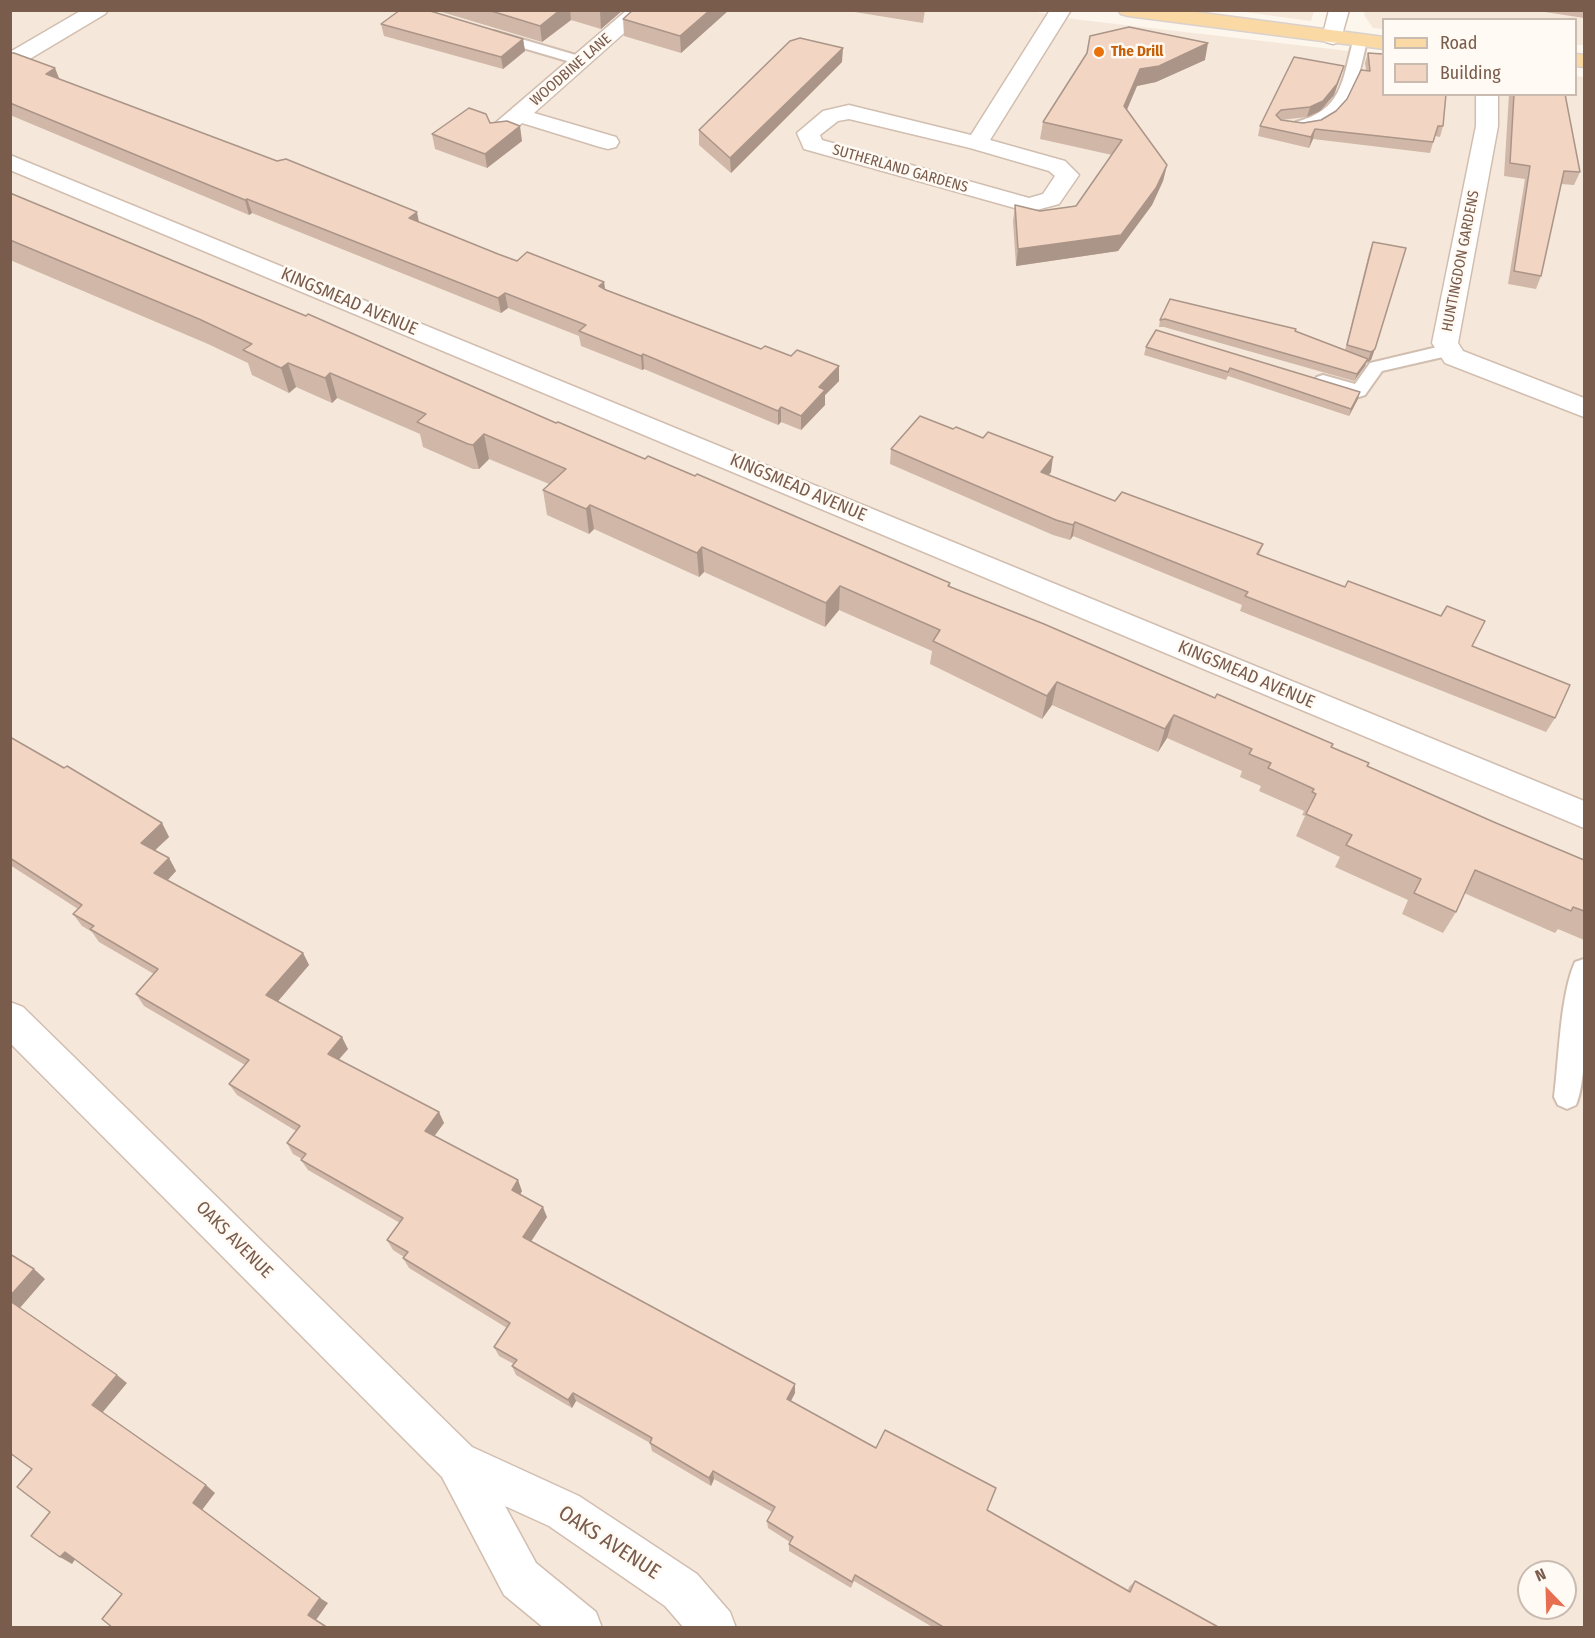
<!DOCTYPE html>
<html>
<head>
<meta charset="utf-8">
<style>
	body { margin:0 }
	#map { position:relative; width:1595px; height:1638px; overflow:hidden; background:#fdf6ec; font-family:"Fira Sans Condensed",sans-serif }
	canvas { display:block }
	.frame { position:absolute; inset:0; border:12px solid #7a5c4d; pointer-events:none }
	.legend { position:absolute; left:1382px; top:18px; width:195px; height:78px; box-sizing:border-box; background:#fffaf3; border:2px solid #cabbb1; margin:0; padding:8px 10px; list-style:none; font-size:18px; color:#7a5c4d }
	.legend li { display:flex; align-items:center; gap:12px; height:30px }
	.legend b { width:30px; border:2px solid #cabbb1 }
	.north { position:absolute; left:1517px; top:1560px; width:60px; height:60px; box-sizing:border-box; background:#fffaf3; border:2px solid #cabbb1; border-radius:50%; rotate:337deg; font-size:16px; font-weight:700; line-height:24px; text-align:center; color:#7a5c4d }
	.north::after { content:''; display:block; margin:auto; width:21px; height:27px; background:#e76f51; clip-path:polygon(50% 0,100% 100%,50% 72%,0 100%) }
</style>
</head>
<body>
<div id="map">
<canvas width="1595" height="1638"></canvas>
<div class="frame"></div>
<ul class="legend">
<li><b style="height:8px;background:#fbd9a5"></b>Road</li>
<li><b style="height:16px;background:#f3d5c3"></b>Building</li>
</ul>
<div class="north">N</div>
</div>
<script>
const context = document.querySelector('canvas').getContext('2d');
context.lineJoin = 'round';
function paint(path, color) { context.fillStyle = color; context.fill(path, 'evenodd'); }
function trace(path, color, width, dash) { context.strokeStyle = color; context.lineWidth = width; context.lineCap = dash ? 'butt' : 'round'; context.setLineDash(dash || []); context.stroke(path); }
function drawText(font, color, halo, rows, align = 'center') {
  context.font = font + ' "Fira Sans Condensed",sans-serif'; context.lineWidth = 5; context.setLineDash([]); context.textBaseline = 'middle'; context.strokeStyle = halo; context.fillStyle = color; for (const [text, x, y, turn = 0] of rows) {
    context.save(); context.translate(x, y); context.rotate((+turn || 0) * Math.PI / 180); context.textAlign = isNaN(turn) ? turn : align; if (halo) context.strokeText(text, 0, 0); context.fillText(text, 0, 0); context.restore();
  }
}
const residential = new Path2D(`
	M1026 10 1073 19 1383 55 1384 94H1576V76L1584 77V1627L11 1628V11ZM1529 1572H1565V1608H1529Z
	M1365 10 1584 11V45H1576V20H1384L1383 29 1373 28 1364 15Z
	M1237 11 1314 10V11L1311 21Z`);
const service = new Path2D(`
	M494 31 586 58 588 61 581 65 489 38 487 35 489 32Z
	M1360 37 1367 41C1359 74 1353 118 1314 127 1307 128 1302 130 1296 128L1293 125 1296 122C1342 110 1342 82 1353 41Z
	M1450 344 1456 346 1459 350 1456 354 1382 371 1365 395 1359 397 1317 385 1314 381 1317 377 1323 375 1355 384 1370 363Z
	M1584 959C1587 988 1588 1080 1576 1105L1567 1109 1558 1105 1554 1097C1559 1059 1560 995 1575 962Z`);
const minor = new Path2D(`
	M82 10H108L105 14 18 66 10 67V52Z
	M627 10H650L534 113 616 137 619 142 616 147 608 149 600 147 522 123C512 132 507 138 493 135L490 130 493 125Z
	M1050 10H1071L990 140 1065 161 1079 175 1059 204 1029 212 804 149 797 133 823 111 849 105 971 135ZM849 119 970 148 1049 171 1055 176 1043 194 1029 198 822 140 820 135 838 121Z
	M1329 10H1349L1340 42 1333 44 1326 42 1322 38Z
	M1476 94H1498V126L1458 343 1463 351 1584 398V417L1445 363 1432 343 1476 126Z
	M10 155 1584 801V828L10 170Z
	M10 1002 23 1007 472 1447 579 1496 697 1574 730 1612 736 1628H684L665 1606 549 1526 505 1506 536 1563 596 1612 602 1628H544L504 1595 442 1477 10 1043Z`);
const primary = new Path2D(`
	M1118 10H1180L1384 37V49L1128 16 1121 14Z
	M1576 54 1584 55V67L1576 66Z`);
const wall = new Path2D(`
	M435 10H623L601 29 571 20 542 42Z
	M633 10H729L681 53 624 36 623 19Z
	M842 10H925L923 23Z
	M1532 10H1584V18Z
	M381 24 523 39 525 51 503 69 384 36Z
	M10 53 60 79 498 254 517 261 604 282 605 289 761 349 839 366V381L825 395V405L801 430 781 422 778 425 644 369 642 370 581 346 579 336 508 308 501 313 252 213 249 215 10 115Z
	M1087 53 1205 60 1156 82 1137 86 1127 110 1167 165 1163 181 1152 205 1118 251 1016 266 1013 221 1015 205 1040 211 1076 206 1112 155 1040 139 1043 122Z
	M1368 53 1443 126 1440 137 1435 136 1430 153 1313 139 1309 148 1258 136 1260 126 1294 57 1341 76 1334 95 1320 111 1307 117 1281 120 1303 123 1321 120 1336 111 1347 99 1366 70 1365 63Z
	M842 62 731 173 699 145V130Z
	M1509 94H1565L1580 172 1574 185 1561 184 1541 276 1536 289 1508 284 1525 179 1504 176Z
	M490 123 522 141 487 168 435 149 432 134Z
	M10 193 556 423 950 583V587L1332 747 1367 766 1496 823 1584 860V940L1558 929 1555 933 1464 893 1456 912 1443 933 1402 914 1408 900 1335 867 1340 857 1296 836 1305 816 1302 815 1304 811 1259 791 1261 786 1240 777 1242 771 1167 738 1158 752 1052 705 1042 719 930 664 932 651 839 610 825 627 704 572 699 577 594 529 589 534 547 515 543 490 549 484 489 459 479 469H473L423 447 420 434 337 398 332 403 296 387 289 393 252 375 248 363 208 344 10 260Z
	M1373 242 1406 248 1371 360 1366 362 1365 366 1354 381 1164 327H1159L1160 320 1170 299 1295 331 1345 350 1369 253Z
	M1146 347 1358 399 1349 416 1228 376 1226 380 1144 355Z
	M891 449 1051 472 1048 475 1115 501 1263 544 1259 555 1472 646 1555 718 1546 732 1240 611 1242 605 1073 536 1070 540 1053 535 890 464Z
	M10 737 162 823 169 837 155 850 169 858 176 871 168 880 303 953 309 965 278 1001 348 1049 339 1059 444 1123 434 1136 522 1191 520 1195 547 1217 531 1242 795 1384V1393L791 1401 987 1510 1128 1590 1129 1587 1135 1581 1220 1628H934L854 1581 851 1588 789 1551V1544L790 1542 768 1528 767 1521 772 1512 714 1479 711 1486 652 1451 650 1443 576 1401 572 1408 516 1375 512 1366 514 1364 499 1356 494 1347 507 1328 409 1268 403 1258 404 1257 393 1250 387 1240 400 1223 308 1170 301 1160 302 1159 293 1154 287 1143 296 1131 237 1095 229 1084 245 1065 144 1006 136 994 154 974 99 942 92 932 82 926 73 914 78 909 10 865Z`);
const shadedWall = new Path2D(`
	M560 10H570L571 20 542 42 540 26Z
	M602 10H623L601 29 600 12Z
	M710 10H729L681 53 680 36Z
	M523 39 525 51 503 69 501 57Z
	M1208 43 1205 60 1156 82 1137 86 1121 123 1124 106 1140 69Z
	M843 48 842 62 731 173 730 158Z
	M1344 66 1334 95 1320 111 1307 117 1310 107Z
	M55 68 61 83 46 74Z
	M520 126 522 141 487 168 485 154Z
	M1315 129 1313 139 1309 148 1311 137Z
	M1167 165 1163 181 1152 205 1118 251 1016 266 1018 249Z
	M247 199 252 213 249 215 245 200Z
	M417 212 420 227 409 218Z
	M604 282 606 296 599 286Z
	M505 293 508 308 501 313 498 298Z
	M1375 349 1371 360 1367 363 1371 352Z
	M643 354 644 369 642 370 641 356Z
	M1368 359 1365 366 1354 381 1357 374Z
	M288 363 296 387 289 393 281 368Z
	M839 366V381L825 395V405L801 430V416L819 387Z
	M330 373 337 398 332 403 325 378Z
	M1360 392 1358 399 1349 416 1351 409Z
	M781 407V422L778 425V411Z
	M484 434 489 459 479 469 473 445Z
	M1053 457 1051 472 1039 487 1041 472Z
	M590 505 594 529 589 534 586 509Z
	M1075 522 1073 536 1070 540 1073 525Z
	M702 547 704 572 699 577 697 553Z
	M840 586 839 610 825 627 826 603Z
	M1057 682 1052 705 1042 719 1047 696Z
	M1174 715 1167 738 1158 752 1165 729Z
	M162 823 169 837 149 856 141 843Z
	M169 858 176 871 162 886 154 873Z
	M303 953 309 965 273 1007 266 995Z
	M342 1037 348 1049 334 1065 328 1054Z
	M439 1112 444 1123 430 1142 425 1131Z
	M518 1180 522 1191 516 1201 512 1190Z
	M543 1207 547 1217 527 1247 523 1237Z
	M34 1269 45 1279 19 1309 10 1302V1296Z
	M117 1375 127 1383 102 1413 92 1405Z
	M795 1384V1393L787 1408V1399Z
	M573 1393 576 1401 572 1408 568 1400Z
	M713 1471 714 1479 711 1486 709 1478Z
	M206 1485 215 1493 202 1510 193 1503Z
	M65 1552 76 1558 72 1564 60 1557Z
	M320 1598 328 1603 316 1620 308 1615Z`);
const building = new Path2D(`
	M400 10H427L523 39 501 57 381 24Z
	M488 10H560L540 26Z
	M633 10H710L680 36 623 19Z
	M1129 27 1208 43 1159 66 1140 69 1124 106 1167 165 1156 188 1121 235 1018 249 1015 205 1040 211 1076 206 1122 140 1043 122 1087 53 1090 36Z
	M800 38 843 48 730 158 699 130 790 41Z
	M10 53H14L55 68 46 74 277 161 286 159 417 212 409 218 498 254 517 261 527 252 604 282 599 286 606 290 761 349 765 346 791 356 797 350 839 366 819 387 825 390 801 416 781 407 778 411 643 354 641 356 579 331 586 325 505 293 498 298 247 199 245 200 10 103Z
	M1368 53 1383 54V94H1446L1443 126H1438L1433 142 1315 129 1311 137 1260 126 1294 57 1344 66 1337 84 1323 101 1310 107 1281 110 1276 115 1281 120 1303 123 1321 120 1336 111 1347 99 1361 70 1370 71Z
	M1514 94H1565L1580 172 1564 171 1541 276 1514 271 1530 166 1510 163Z
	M469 108 486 114 490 123 507 121 520 126 485 154 432 134Z
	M10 193 306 316 308 314 556 423 558 422 645 459 648 456 695 476 697 474 950 583 948 586 1044 624 1215 698 1217 694 1333 744 1331 747 1369 763 1367 766 1496 823 1584 860V911L1573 907 1571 911 1475 870 1456 912 1414 893 1421 879 1346 845 1352 835 1306 814 1316 794 1312 792 1314 789 1268 768 1271 763 1249 754 1252 749 1174 715 1165 729 1057 682 1047 696 933 641 940 630 840 586 826 603 702 547 697 553 590 505 586 509 543 490 566 469 484 434 473 445 468 444 417 422 426 414 330 373 325 378 288 363 281 368 243 350 252 344 199 319 10 240Z
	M1373 242 1406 248 1375 349 1371 352 1347 345Z
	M1170 299 1296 329 1295 331 1368 359 1357 374 1165 319 1160 320Z
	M1156 330 1360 392 1351 409 1230 368 1228 372 1146 347Z
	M920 416 953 429 956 427 983 438 988 432 1053 457 1041 472 1115 501 1122 492 1263 544 1257 554 1345 587 1348 581 1441 616 1447 606 1485 621 1472 646 1570 685 1555 718 1245 596 1248 592 1075 522 1073 525 1056 520 891 449Z
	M10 737 64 768 67 766 162 823 141 843 169 858 154 873 303 953 266 995 342 1037 328 1054 439 1112 425 1131 518 1180 512 1190 543 1207 523 1237 795 1384 787 1399 876 1448 885 1430 996 1488 987 1510 1130 1592 1135 1581 1220 1628H945L855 1575 852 1582 789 1544 793 1537 767 1521 775 1507 713 1471 709 1478 650 1443 652 1438 573 1393 568 1400 512 1366 517 1360 494 1347 510 1323 403 1258 408 1252 387 1240 403 1218 301 1160 306 1154 287 1143 300 1126 229 1084 249 1060 136 994 158 969 90 929 94 926 73 914 82 905 10 858Z
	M10 1254 34 1269 10 1296Z
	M10 1301 117 1375 92 1405 206 1485 193 1503 320 1598 308 1615 328 1628H113L102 1619 122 1594 65 1552 60 1557 31 1536 50 1512 17 1487 32 1469 10 1453Z`);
const markers = [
	[1099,52,6,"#e8710a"]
];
const farFoodnames = [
	["The Drill",1111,52]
];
const farStreetnames = [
	["WOODBINE LANE",571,70,-41],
	["SUTHERLAND GARDENS",900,169,16],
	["HUNTINGDON GARDENS",1461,261,-79]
];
const streetNames = [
	["KINGSMEAD AVENUE",349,302,23],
	["KINGSMEAD AVENUE",798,488,23],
	["KINGSMEAD AVENUE",1246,675,23],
	["OAKS AVENUE",234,1240,45]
];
const nearStreetnames = [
	["OAKS AVENUE",609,1543,33]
];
paint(residential, '#f5e8da');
trace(service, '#d1beb0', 4);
trace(minor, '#d1beb0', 3);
trace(primary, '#dad1cd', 3);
paint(service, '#fff');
paint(minor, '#fff');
paint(primary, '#fbd9a5');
paint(wall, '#d1b7a8');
paint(shadedWall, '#aa9588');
paint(building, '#f3d5c3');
trace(building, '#aa9588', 1.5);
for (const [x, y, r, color] of markers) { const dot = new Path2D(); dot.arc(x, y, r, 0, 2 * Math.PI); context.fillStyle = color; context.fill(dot); trace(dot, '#fffaf3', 2); }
drawText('bold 15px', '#c56008', '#fffaf3', farFoodnames, 'left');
drawText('15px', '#7a5c4d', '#fffaf3', farStreetnames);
drawText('18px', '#7a5c4d', '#fffaf3', streetNames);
drawText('21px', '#7a5c4d', '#fffaf3', nearStreetnames);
</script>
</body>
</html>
